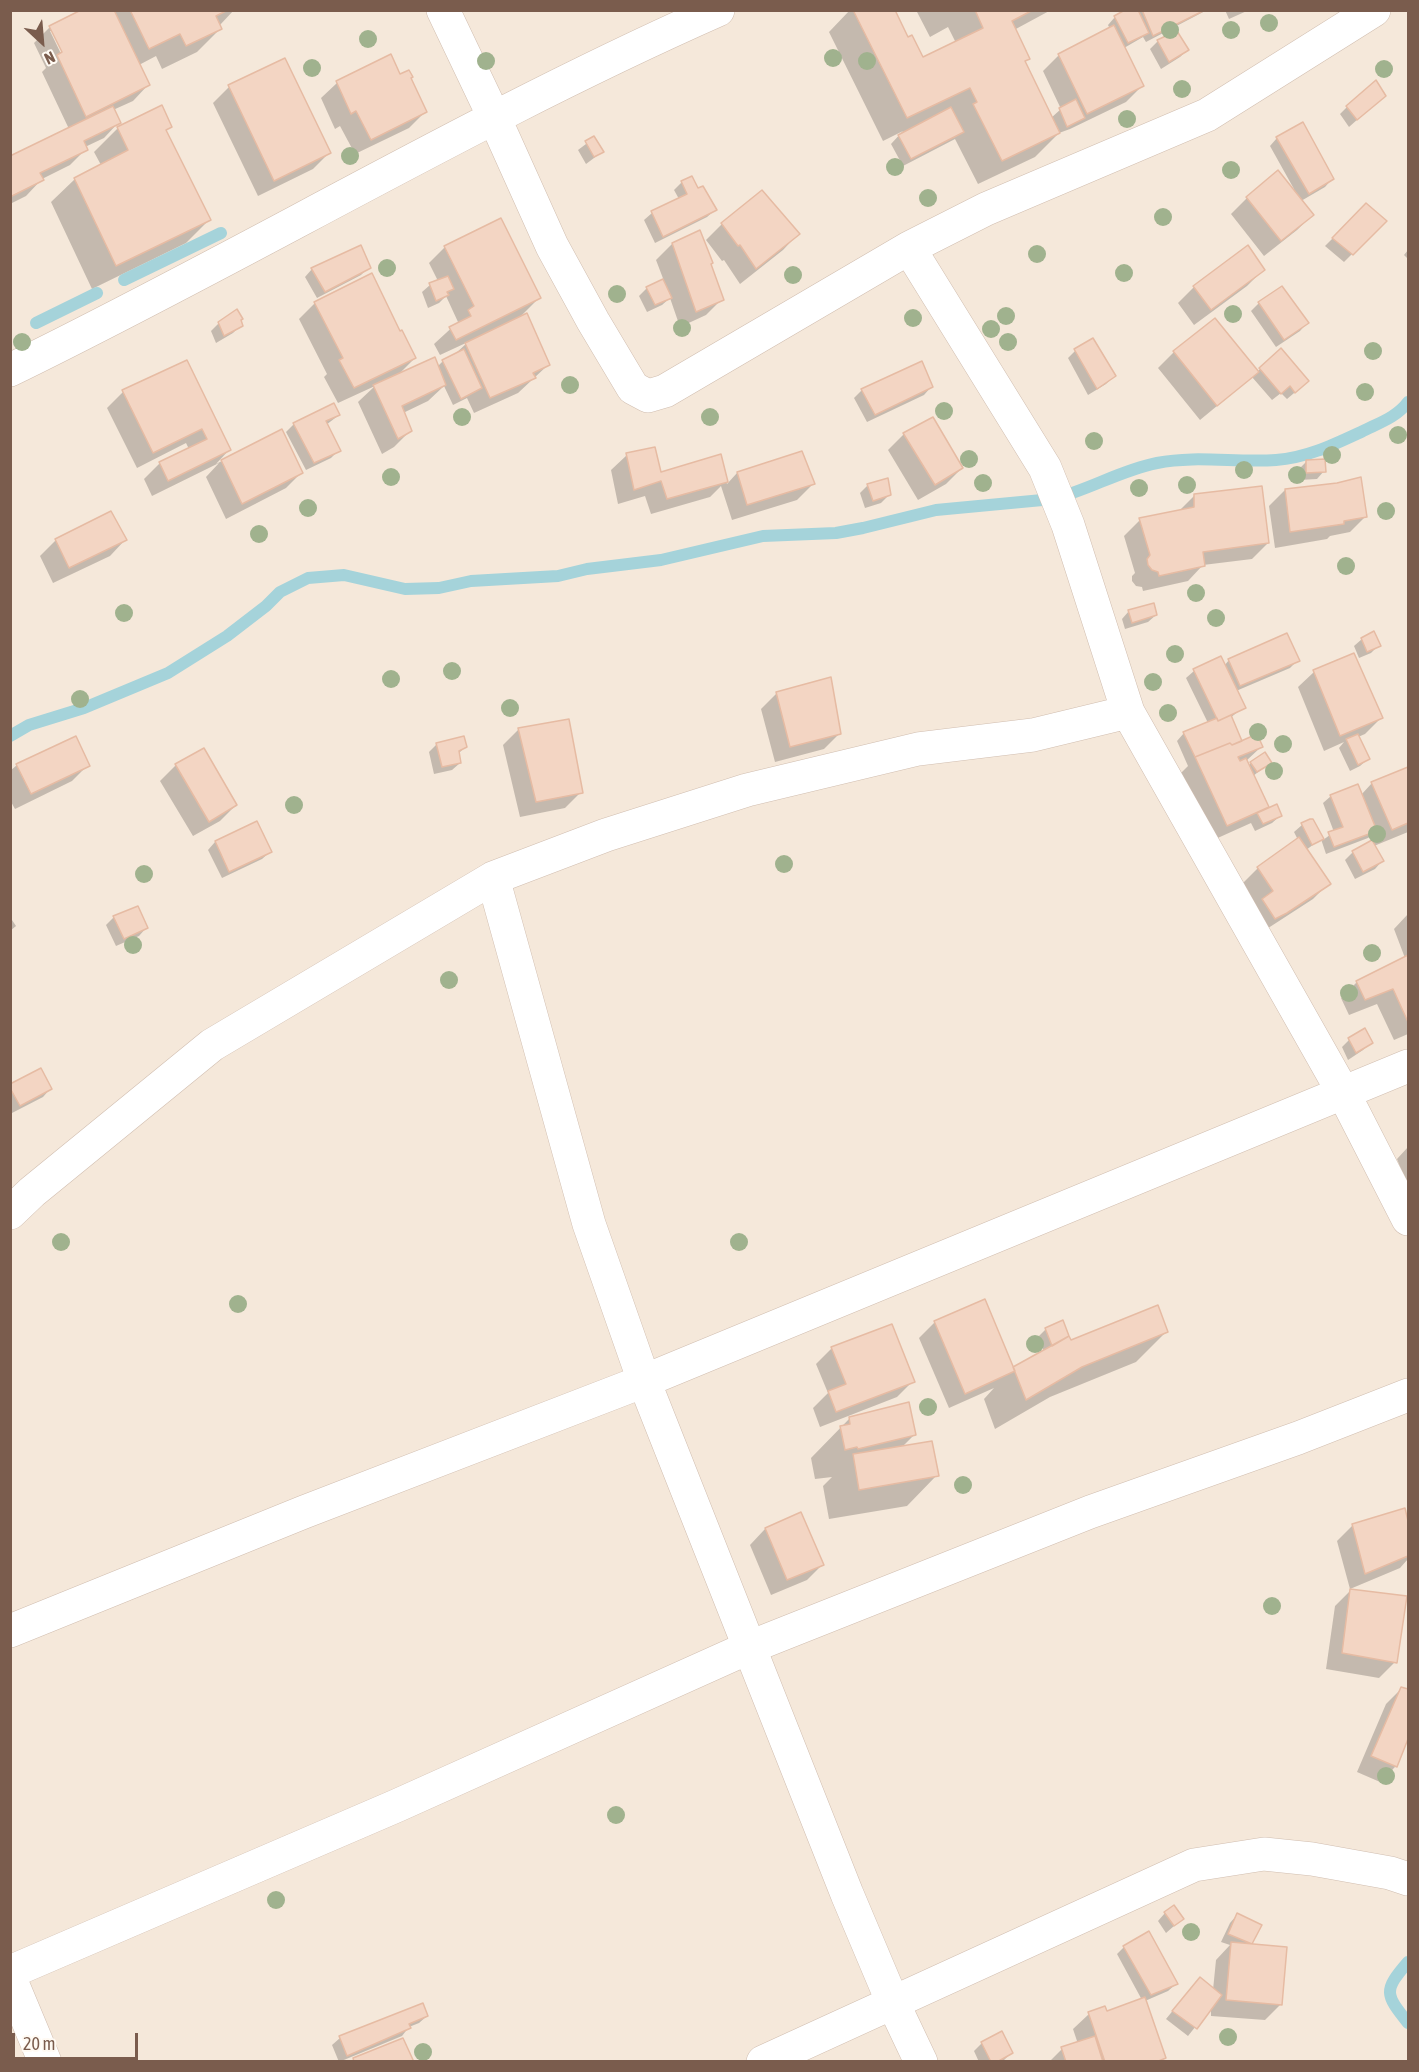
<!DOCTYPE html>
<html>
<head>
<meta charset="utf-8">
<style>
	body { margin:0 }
	#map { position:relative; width:1419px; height:2072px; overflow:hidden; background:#fdf6ec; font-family:"Asap Condensed",sans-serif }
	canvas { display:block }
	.frame { position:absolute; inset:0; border:12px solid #7a5c4d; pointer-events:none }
	.north { position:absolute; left:12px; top:12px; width:60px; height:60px; -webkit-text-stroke:4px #fffaf3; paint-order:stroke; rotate:154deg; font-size:16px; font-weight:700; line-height:24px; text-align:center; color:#7a5c4d }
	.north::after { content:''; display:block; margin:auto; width:21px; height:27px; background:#7a5c4d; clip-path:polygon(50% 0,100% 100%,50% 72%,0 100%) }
	.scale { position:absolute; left:12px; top:2033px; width:126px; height:27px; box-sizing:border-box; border:3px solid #7a5c4d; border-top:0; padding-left:8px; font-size:18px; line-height:21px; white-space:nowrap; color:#7a5c4d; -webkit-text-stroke:4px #fffaf3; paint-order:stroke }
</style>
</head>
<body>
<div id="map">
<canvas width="1419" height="2072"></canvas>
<div class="frame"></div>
<div class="north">N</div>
<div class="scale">20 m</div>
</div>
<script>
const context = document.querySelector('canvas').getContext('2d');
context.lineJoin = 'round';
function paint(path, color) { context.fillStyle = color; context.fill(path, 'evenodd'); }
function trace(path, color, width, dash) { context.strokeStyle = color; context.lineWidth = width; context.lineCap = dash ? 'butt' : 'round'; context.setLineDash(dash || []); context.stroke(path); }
const residential = new Path2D(`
	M11 11H1408V2061H11Z`);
const shadow = new Path2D(`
	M84 10H234L219 26 221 28 197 52 162 69 156 56 139 65 148 85 133 101 113 110 119 122 104 138 85 147 86 149 70 165 42 179 26 196 10 204V158L69 129 42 72 46 68 34 43 50 27ZM50 31H54L67 58 64 60Z
	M850 10H893L907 39 922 59 956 43 948 27 930 37 916 10H1051L1014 30 1028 58 1024 63 1051 118 1061 109 1043 71 1059 55 1110 29 1108 25 1115 17 1128 10H1207L1146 42 1143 37 1124 48 1142 86 1126 102 1070 129 1059 133 1035 157 978 184 955 139 903 166 891 144 903 131 883 141 829 32Z
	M1225 10H1249L1229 19Z
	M1176 33 1187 50 1180 57 1161 69 1150 49 1157 42Z
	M390 57 399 76 409 78 425 112 409 128 355 154 340 126 335 129 321 98 337 83Z
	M284 60 329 153 313 169 258 196 213 103 229 87Z
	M1376 103 1349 127 1340 114 1347 107Z
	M170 126 165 131 209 220 186 243 92 289 51 202 75 179 101 165 94 152 118 128Z
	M594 138 602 152 586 164 578 150Z
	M1277 138 1332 179 1325 187 1301 201 1312 215 1297 230 1264 256 1231 214 1247 198 1294 189 1270 146Z
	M682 182 698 190 715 210 707 217 655 243 644 220 652 213 679 199 674 190Z
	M762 192 798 234 783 250 740 284 724 260 722 261 706 240 722 224Z
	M1366 205 1385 221 1344 262 1325 246Z
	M699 232 722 299 706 315 680 327 670 298 662 305 647 312 639 296 647 288 664 281 656 260 672 244Z
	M445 247 539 298 518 319 548 365 518 393 474 413 467 398 453 405 444 386 428 401 403 413 410 431 394 447 382 454 358 402 375 386 338 403 324 377 327 374 299 319 315 303 399 333 415 358 397 376 437 367 443 361 454 355 468 342 440 355 434 344 458 322 446 296 439 303 428 308 422 292 430 285 438 281 429 263Z
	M1248 248 1263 270 1247 286 1194 325 1178 303 1194 287Z
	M1408 250V259L1404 255Z
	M369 267 361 275 317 298 305 277 312 269Z
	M1282 288 1307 323 1300 331 1276 347 1251 311 1259 303Z
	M1214 320 1257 372 1281 350 1300 388 1287 399 1281 393 1272 400 1252 377 1200 420 1158 368 1174 352Z
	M219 323 241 325 233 333 216 343 211 331Z
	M1075 351 1114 376 1106 384 1088 395 1068 358Z
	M186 362 229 450 216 464 281 431 302 472 286 488 226 519 206 477 219 463 152 496 144 479 160 463 189 449 186 443 137 468 107 408 123 392Z
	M931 387 924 395 867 422 854 398 862 390Z
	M339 415 326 425 339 450 331 458 306 470 286 432 294 424Z
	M932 419 962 468 946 484 918 500 888 450 904 434Z
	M627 455 660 474 720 456 727 484 737 473 813 484 797 500 732 520 721 486 710 497 651 514 645 496 618 504 611 470Z
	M1306 462 1324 471 1317 479 1299 480V469Z
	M868 485 889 495 881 503 865 508 860 493Z
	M1285 490 1366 516 1350 532 1330 536 1327 539 1275 548 1269 506Z
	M1194 496 1268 543 1252 559 1203 565 1188 581 1143 591 1142 587 1136 586 1132 581V576L1135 573 1124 536 1140 520 1178 512Z
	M56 540H125L110 556 53 583 40 556Z
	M1129 611 1156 615 1148 622 1125 629 1122 619Z
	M1362 639 1379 645 1371 653 1359 658 1354 646Z
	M1229 660H1298L1290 668 1236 691 1244 707 1230 718 1241 743 1261 747 1246 761 1248 766 1251 763H1270L1253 776 1267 806 1260 813 1280 816 1272 823 1255 831 1251 823 1211 841 1180 774 1188 766 1177 741 1184 733 1208 723 1186 678 1194 671 1224 666Z
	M1314 672 1381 718 1365 734 1358 737 1368 759 1360 766 1350 771 1339 748 1344 742 1324 751 1298 687Z
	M777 693 840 733 824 749 775 762 761 709Z
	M519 729 581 792 565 808 520 817 503 745Z
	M437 744 465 747 458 754 460 763 452 770 434 774 429 752Z
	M17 765H88L72 781 15 809 10 800V771Z
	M176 765 236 805 220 821 193 836 160 781Z
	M1408 769V832L1374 846 1382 861 1375 869 1355 879 1345 860 1353 852 1374 841 1371 835 1368 838 1326 854 1321 839 1306 850 1329 883 1313 899 1259 934 1242 884 1258 868 1298 840 1294 832 1302 825 1312 821 1323 840 1334 832 1323 803 1331 796 1361 795 1372 783Z
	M257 823 270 852 262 859 222 878 208 850 215 842Z
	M1408 914V1034L1394 1040 1377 1004 1349 1015 1341 998 1357 982 1405 958 1394 929Z
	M10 917 16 926 10 931Z
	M114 917 146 928 139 936 116 946 106 925Z
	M1349 1040 1371 1042 1363 1050 1348 1060 1342 1047Z
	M10 1086 50 1089 43 1097 12 1113 10 1109Z
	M1408 1147V1187L1397 1159Z
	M935 1322 1012 1370 1044 1352 1038 1337 1046 1329 1070 1341 1166 1332 1136 1362 1050 1397 995 1429 984 1399 994 1388 949 1408 919 1338Z
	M832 1348 913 1381 897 1397 820 1427 813 1408 828 1393 816 1364Z
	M850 1418 914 1435 901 1448 937 1475 907 1506 829 1519 823 1486 832 1477 815 1479 811 1458Z
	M1404 1510 1408 1526V1559L1400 1568 1350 1589 1337 1541 1353 1525Z
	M765 1529 823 1564 807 1580 771 1595 750 1545Z
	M1350 1591 1395 1662 1379 1678 1326 1669 1335 1606Z
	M1402 1688 1408 1691V1735L1396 1766 1380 1782 1357 1772 1386 1704Z
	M1165 1913 1182 1919 1166 1933 1158 1921Z
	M1237 1915 1251 1943 1248 1945 1281 2004 1265 2020 1211 2016V2007L1188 2036 1166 2019 1193 1986 1213 1990 1216 1960 1230 1945 1221 1942 1230 1923Z
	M1124 1947 1176 1984 1168 1991 1145 2001 1165 2057 1161 2062H1049L1062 2049 1078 2044 1073 2029 1089 2014 1106 2012 1142 2000 1117 1954Z
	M427 2016 419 2023 409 2027 402 2036 339 2062 332 2045 340 2038Z
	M1001 2033 1011 2053 1002 2062H979L974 2051 982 2043Z`);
const stream = new Path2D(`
	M124 280 221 233
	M36 323 97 293
	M10 736 29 725 84 708 168 673 227 636 266 606 280 592 308 578 344 575 405 589 439 588 471 581 558 576 587 569 661 560 763 536 836 533 863 528 936 510 1053 499C1089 490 1121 470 1157 463 1196 455 1237 463 1276 460 1307 458 1335 444 1363 431 1379 423 1397 417 1408 402
	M1408 1962C1383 1991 1385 1994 1408 2023`);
const building = new Path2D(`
	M81 10H114L150 85 86 117 57 55 62 52 49 26Z
	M130 10H228L216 16 222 29 186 46 180 34 149 49Z
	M853 10H895L908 37 912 35 923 57 983 28 975 10H1033L1012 21 1030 59 1025 61 1060 133 1002 161 973 104 977 102 970 88 907 118Z
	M1125 10H1138L1149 33 1128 43 1114 16Z
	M1142 10H1205L1153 36Z
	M1114 25 1144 86 1087 114 1058 54Z
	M1177 31 1189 50 1169 62 1157 40Z
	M391 54 400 74 409 70 413 77 411 78 427 112 371 140 356 111 351 114 336 81Z
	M285 58 331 153 274 181 228 85Z
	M1376 80 1386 96 1357 120 1346 106Z
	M1076 99 1085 118 1067 127 1059 108Z
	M162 105 172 127 166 130 211 220 116 266 74 178 128 150 117 127Z
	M113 106 121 123 84 141 88 150 40 173 44 180 10 197V156Z
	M951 107 964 132 911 159 898 135Z
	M1303 122 1334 179 1309 194 1276 137Z
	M594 136 604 152 594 157 585 141Z
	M1278 170 1314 215 1281 241 1246 197Z
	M692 176 698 188 703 186 717 210 663 237 651 211 687 194 681 181Z
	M762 190 800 234 756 269 740 245 738 246 721 223Z
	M1366 203 1387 221 1353 255 1332 238Z
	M501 218 541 298 456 340 449 327 471 316 468 310 474 306 444 246Z
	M700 230 713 263 711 264 724 300 696 312 672 243Z
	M361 245 371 268 325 292 311 268Z
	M1248 245 1265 270 1211 310 1193 286Z
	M372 273 400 331 402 330 416 358 354 388 339 360 343 358 314 302Z
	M448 276 454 289 447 292 449 295 436 301 429 283Z
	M663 279 672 298 655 305 646 287Z
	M1282 286 1309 323 1284 340 1258 302Z
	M237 309 243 319 241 320 243 326 224 336 218 322Z
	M527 313 550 365 533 373 536 378 490 398 465 343Z
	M1215 318 1259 372 1217 406 1173 351Z
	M1093 338 1116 376 1097 389 1074 349Z
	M1281 348 1309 381 1295 393 1290 386 1281 394 1259 368Z
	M464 349 482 388 461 399 442 360Z
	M435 357 446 385 402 406 412 431 398 439 373 385Z
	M187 360 231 450 168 481 159 462 207 439 202 429 153 453 122 390Z
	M922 361 933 387 875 415 861 389Z
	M334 403 340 415 326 421 341 451 314 463 293 423Z
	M933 417 963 468 935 485 903 433Z
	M282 429 303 473 242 504 221 460Z
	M655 447 661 472 721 454 728 482 667 499 661 481 634 490 626 453Z
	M802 451 815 484 747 505 737 472Z
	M1325 459 1326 472 1306 473V460Z
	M1361 477 1367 517 1344 521V524L1290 532 1285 489 1337 483Z
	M888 478 891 495 873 501 867 484Z
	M1262 486 1269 543 1203 552 1205 566 1159 576 1158 572 1152 570 1148 565 1147 559 1150 555 1139 518 1194 507V494Z
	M111 511 127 540 69 568 55 539Z
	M1154 603 1157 615 1132 623 1128 610Z
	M1374 631 1381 646 1367 652 1361 638Z
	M1287 633 1300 661 1240 686 1228 659Z
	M1354 653 1383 718 1340 736 1313 670Z
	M1221 656 1246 708 1218 721 1193 669Z
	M831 677 841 734 790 747 776 692Z
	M1231 715 1242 741 1232 745 1230 743 1195 757 1183 732 1217 718 1218 721Z
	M569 719 583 793 536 802 518 728Z
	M1257 734 1263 747 1238 757 1240 761 1246 758 1269 807 1227 826 1195 757 1230 743 1232 745Z
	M1358 734 1370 759 1358 765 1346 739Z
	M76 736 90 766 31 794 16 764Z
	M464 736 467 747 459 751 461 763 442 767 436 743Z
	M204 748 237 805 209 822 175 764Z
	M1265 752 1272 763 1257 772 1250 762Z
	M1408 767V823L1392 830 1371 782Z
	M1358 784 1377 831 1334 847 1328 832 1343 827 1330 795Z
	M1277 804 1282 816 1263 824 1257 813Z
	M1310 819H1313L1324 839 1312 845 1301 823Z
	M257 821 272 852 229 872 215 841Z
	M1299 837 1331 884 1287 913 1275 919 1262 899 1273 891 1257 867Z
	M1372 840 1384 861 1363 872 1352 851Z
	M138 906 148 928 124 939 113 916Z
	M1408 955V1022L1393 989 1365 1000 1356 981Z
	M1365 1028 1373 1043 1356 1053 1348 1038Z
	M41 1068 52 1089 20 1106 10 1088V1084Z
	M985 1299 1015 1371 965 1394 934 1321Z
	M1158 1305 1168 1332 1082 1367 1026 1400 1013 1367 1069 1336 1071 1340Z
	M1063 1320 1069 1336 1052 1346 1045 1328Z
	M892 1324 915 1382 836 1412 828 1391 846 1384 831 1347Z
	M909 1402 916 1435 858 1449 857 1447 845 1450 840 1426 850 1424 849 1417Z
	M932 1441 939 1476 859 1490 853 1454Z
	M1405 1508 1408 1521V1556L1365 1574 1352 1524Z
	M801 1512 824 1565 787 1580 765 1528Z
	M1350 1589 1407 1596 1397 1663 1342 1653Z
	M1401 1687 1408 1689V1739L1397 1767 1371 1756Z
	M1174 1905 1184 1919 1174 1926 1164 1912Z
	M1237 1913 1262 1925 1252 1944 1228 1934Z
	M1149 1931 1178 1984 1151 1995 1123 1946Z
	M1231 1942 1287 1947 1282 2005 1226 2000Z
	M1200 1977 1222 1995 1197 2029 1172 2011Z
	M1145 1997 1166 2058 1156 2062H1105L1088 2012 1105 2006 1107 2011Z
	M423 2003 428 2016 409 2024 411 2028 347 2056 339 2036Z
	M1002 2031 1013 2053 997 2062H991L981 2042Z
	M1095 2036 1103 2062H1066L1061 2047Z
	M403 2038 414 2062H354L353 2058Z`);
const street = new Path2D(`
	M443 10 494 117 552 246 593 321 633 388 648 396 665 391 909 248 986 209 1207 115 1374 10
	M909 248 1045 468 1068 525 1128 712 1344 1094 1408 1219
	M10 370C248 254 476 117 718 10
	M493 878 589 1224 644 1381 847 1894 893 2003 921 2062
	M10 1213 32 1192 212 1045 493 878 606 835 747 790 918 749 1033 735 1128 712
	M10 1631 304 1512 644 1381 1408 1066
	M10 1972 396 1806 750 1647 1090 1512 1298 1438 1408 1395
	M10 1978 45 2062
	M763 2062 1194 1865 1264 1854 1312 1859 1390 1873 1408 1879`);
const trees = [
	[1269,23],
	[1170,30],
	[1231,30],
	[368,39],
	[833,58],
	[486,61],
	[867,61],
	[312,68],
	[1384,69],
	[1182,89],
	[1127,119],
	[350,156],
	[895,167],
	[1231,170],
	[928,198],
	[1163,217],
	[1037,254],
	[387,268],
	[1124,273],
	[793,275],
	[617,294],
	[1233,314],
	[1006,316],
	[913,318],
	[682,328],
	[991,329],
	[22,342],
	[1008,342],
	[1373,351],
	[570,385],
	[1365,392],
	[944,411],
	[462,417],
	[710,417],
	[1398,435],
	[1094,441],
	[1332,455],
	[969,459],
	[1244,470],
	[1297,475],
	[391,477],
	[983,483],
	[1187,485],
	[1139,488],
	[308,508],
	[1386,511],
	[259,534],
	[1346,566],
	[1196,593],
	[124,613],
	[1216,618],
	[1175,654],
	[452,671],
	[391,679],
	[1153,682],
	[80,699],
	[510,708],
	[1168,713],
	[1258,732],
	[1283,744],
	[1274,771],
	[294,805],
	[1377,834],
	[784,864],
	[144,874],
	[133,945],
	[1372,953],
	[449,980],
	[1349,993],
	[61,1242],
	[739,1242],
	[238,1304],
	[1035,1344],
	[928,1407],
	[963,1485],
	[1272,1606],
	[1386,1776],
	[616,1815],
	[276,1900],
	[1191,1932],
	[1228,2037],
	[423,2052]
];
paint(residential, '#f5e8da');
paint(shadow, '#0003');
trace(stream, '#a5d3da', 12);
paint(building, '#f3d5c3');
trace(building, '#e6bba3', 1.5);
trace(street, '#d1beb0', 34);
trace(street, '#fff', 33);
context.fillStyle = '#a0b28e';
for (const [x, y] of trees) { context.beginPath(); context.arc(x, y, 9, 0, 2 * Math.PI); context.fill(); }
</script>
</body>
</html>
